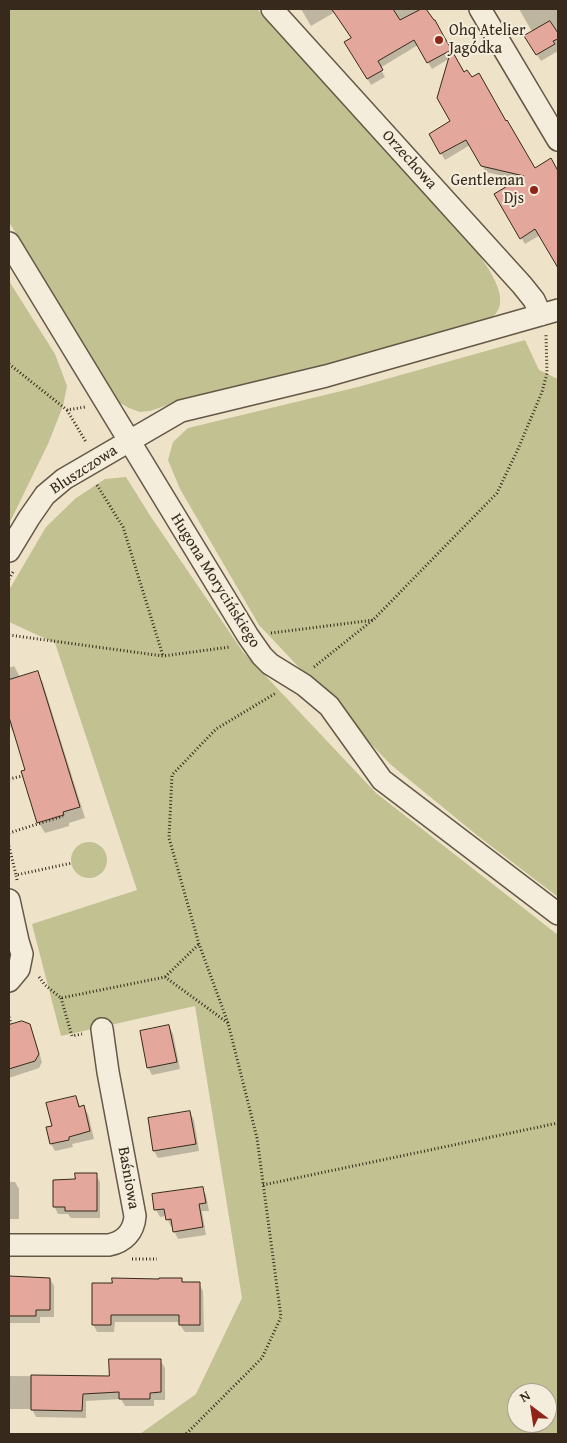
<!DOCTYPE html>
<html>
<head>
<meta charset="utf-8">
<style>
	body { margin:0 }
	#map { position:relative; width:567px; height:1443px; overflow:hidden; background:#eee3c9; font-family:"Gentium Book Plus",serif }
	canvas { display:block }
	.frame { position:absolute; inset:0; border:10px solid #37291b; pointer-events:none }
	.north { position:absolute; left:507px; top:1383px; width:50px; height:50px; box-sizing:border-box; background:#f4eddc; border:1px solid #a89f8f; border-radius:50%; rotate:329deg; font-size:14px; font-weight:700; line-height:20px; text-align:center; color:#37291b }
	.north::after { content:''; display:block; margin:auto; width:18px; height:22px; background:#8f2418; clip-path:polygon(50% 0,100% 100%,50% 72%,0 100%) }
</style>
</head>
<body>
<div id="map">
<canvas width="567" height="1443"></canvas>
<div class="frame"></div>
<div class="north">N</div>
</div>
<script>
const context = document.querySelector('canvas').getContext('2d');
context.lineJoin = 'round';
function paint(path, color) { context.fillStyle = color; context.fill(path, 'evenodd'); }
function trace(path, color, width, dash) { context.strokeStyle = color; context.lineWidth = width; context.lineCap = dash ? 'butt' : 'round'; context.setLineDash(dash || []); context.stroke(path); }
function drawText(font, color, halo, rows, align = 'center') {
  context.font = font + ' "Gentium Book Plus",serif'; context.lineWidth = 4; context.setLineDash([]); context.textBaseline = 'middle'; context.strokeStyle = halo; context.fillStyle = color; for (const [text, x, y, turn = 0] of rows) {
    context.save(); context.translate(x, y); context.rotate((+turn || 0) * Math.PI / 180); context.textAlign = isNaN(turn) ? turn : align; if (halo) context.strokeText(text, 0, 0); context.fillText(text, 0, 0); context.restore();
  }
}
const green = new Path2D(`
	M9 9H257L471 243C481 258 503 285 500 304 499 311 494 316 489 320L322 366 185 399 150 411 140 412 129 408 120 403 9 222Z
	M9 281 55 354 67 386 63 406 48 444 9 524Z
	M525 340 539 370 558 379V897L478 836 390 764 259 625 180 489 168 460 173 442 188 428 358 387Z
	M126 477 151 517 243 652 376 793 558 935V1434H140L196 1394 242 1298 195 1006 61 1036 32 924 137 890 55 643 9 622V590L46 527 76 498 105 479ZM517 1393H547V1423H517Z
	M71 860a18 18 0 1 1 36 0a18 18 0 1 1-36 0Z`);
const shadow = new Path2D(`
	M301 9H425L445 41 463 73 506 123 535 170 550 160 558 173V266L540 235 525 244 496 195 520 180 486 172 470 145 445 160 430 135 452 122 450 58 432 69 418 45 380 68 385 77 371 85 346 43 352 39 335 12 311 26Z
	M519 9H558V51L541 61 526 37 533 33Z
	M14 666 20 677 37 672 43 683 85 818 69 823V826L45 833 39 823 23 772 26 771 14 732H13L9 724V668Z
	M22 1022 29 1025 33 1033 42 1062 39 1068 9 1078V1026Z
	M169 1026 173 1034 180 1069 152 1075 148 1067Z
	M76 1097 81 1108 83 1107 88 1114 94 1139 72 1144 73 1147 55 1151 51 1144 47 1128 53 1127Z
	M190 1112 194 1120 199 1151 158 1158 154 1151Z
	M96 1175 100 1182V1218H71L68 1214H58L54 1206 77 1181Z
	M9 1182H15L19 1189V1219H9Z
	M202 1188 206 1195 209 1211H202L206 1235 178 1239 174 1231 173 1226 171 1227 166 1216 160 1217 156 1210 153 1195Z
	M10 1278 50 1279 54 1286V1317H40V1323H9V1279Z
	M181 1279 184 1284H199L203 1291 204 1332H185L180 1325V1322H115L114 1332H97L93 1324 160 1280Z
	M160 1360 165 1368V1400H154V1406H125L121 1399 86 1401V1418L36 1417 32 1409H9V1376L110 1377Z`);
const building = new Path2D(`
	M332 9H393L400 20 421 9H426L434 20H435L442 33 464 72 467 70 472 77 479 73 506 121 507 120 535 168 551 158 558 171V268L535 229 520 239 494 194 524 176 481 166 466 140 440 154 429 134 450 121 437 98 451 50 427 63 414 40 378 61 383 70 367 79 344 42 351 38Z
	M550 21 558 33V39L553 41 555 44 536 55 524 36Z
	M38 671 80 807 63 812 64 815 37 823 21 771 25 770 9 717V680Z
	M22 1021 30 1024 39 1054 35 1061 9 1069V1025Z
	M169 1025 177 1062 147 1068 140 1031Z
	M76 1096 79 1107 84 1105 90 1131 69 1137V1140L50 1144 46 1127 52 1126 46 1103Z
	M190 1111 196 1144 153 1151 148 1118Z
	M75 1173H97V1211H65V1207H53V1180L75 1179Z
	M203 1187 206 1203 199 1204 203 1227 173 1232 171 1219 166 1220 164 1209 154 1210 152 1194Z
	M9 1276 50 1278V1310H36V1316H9Z
	M112 1278 159 1279V1278H182V1282H200V1325H179V1315H111V1325H92V1283H112Z
	M109 1359H161V1392L150 1393V1399H119V1392L83 1394 82 1411 31 1410V1375L109 1376Z`);
const path = new Path2D(`
	M9 364 67 410 85 407
	M67 410 86 442
	M97 485 123 527 163 656
	M9 579 13 572
	M271 633 374 620
	M9 635 163 656 230 647
	M314 667 374 619 497 493 518 449 542 392 547 373 546 335
	M9 779 23 776
	M9 833 63 816
	M9 846 16 875
	M17 880 16 875 72 863
	M39 977 45 985 61 998 165 977 228 1023 257 1138 281 1317 262 1358 186 1434
	M165 977 199 944
	M61 998 72 1036 82 1034
	M9 1017 11 1024
	M228 1023 199 944 169 838 172 775 216 729 276 693
	M263 1185 558 1123
	M132 1259H157`);
const minor = new Path2D(`
	M272 9 522 285 534 300 541 315
	M480 9 558 140
	M9 243 248 636 262 656 270 664 304 685 329 706 382 780 558 914
	M9 551 29 518 45 495 64 479 181 411 326 376 558 310
	M9 900 18 941 22 954 19 969 9 981
	M9 1245H109C124 1242 134 1232 135 1216L108 1072 102 1029`);
const markers = [
	[439,40,5,"#8f2418"],
	[534,190,5,"#8f2418"]
];
const poiNames = [
	["Ohq Atelier",449,31],
	["Jagódka",449,49],
	["Gentleman",524,181,"right"],
	["Djs",524,199,"right"]
];
const streetNames = [
	["Orzechowa",409,160,48],
	["Bluszczowa",84,470,-33],
	["Hugona Morycińskiego",215,581,58],
	["Baśniowa",128,1178,80]
];
paint(green, '#c1c191');
paint(shadow, '#0003');
paint(building, '#e3a79c');
trace(building, '#37291b', 1);
trace(minor, '#655846', 24);
trace(path, '#37291b', 3, [1, 2.5]);
trace(minor, '#f4eddc', 21);
for (const [x, y, r, color] of markers) { const dot = new Path2D(); dot.arc(x, y, r, 0, 2 * Math.PI); context.fillStyle = color; context.fill(dot); trace(dot, '#f4eddc', 2); }
drawText('16px', '#37291b', '#f4eddc', poiNames, 'left');
drawText('16px', '#37291b', '#f4eddc', streetNames);
</script>
</body>
</html>
